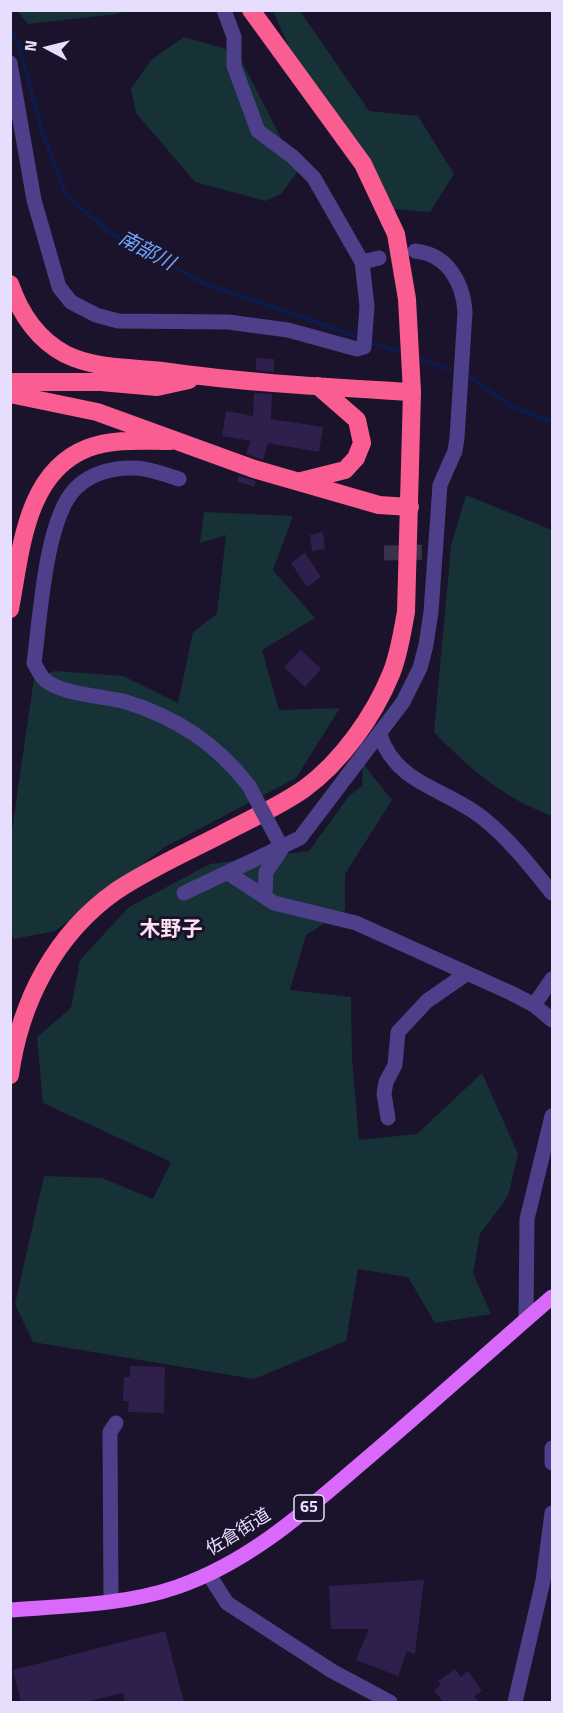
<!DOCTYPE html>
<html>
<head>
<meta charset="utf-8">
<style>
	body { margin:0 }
	#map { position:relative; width:563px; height:1713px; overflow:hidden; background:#1b122c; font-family:"Titillium Web",sans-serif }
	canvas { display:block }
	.frame { position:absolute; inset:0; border:12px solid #e7defe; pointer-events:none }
	.north { position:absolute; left:18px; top:18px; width:60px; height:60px; -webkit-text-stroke:4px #1b122c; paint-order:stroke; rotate:277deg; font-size:16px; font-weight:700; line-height:24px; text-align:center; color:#e7defe }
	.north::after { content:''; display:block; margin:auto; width:21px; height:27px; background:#e7defe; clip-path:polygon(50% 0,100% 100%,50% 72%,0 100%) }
</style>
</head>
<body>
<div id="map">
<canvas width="563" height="1713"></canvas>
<div class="frame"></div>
<div class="north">N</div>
</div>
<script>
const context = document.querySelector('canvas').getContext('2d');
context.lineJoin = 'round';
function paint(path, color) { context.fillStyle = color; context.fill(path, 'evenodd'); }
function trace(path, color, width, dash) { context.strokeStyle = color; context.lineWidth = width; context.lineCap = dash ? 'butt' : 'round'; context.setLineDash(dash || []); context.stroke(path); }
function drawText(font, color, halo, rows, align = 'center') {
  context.font = font + ' "Titillium Web","Noto Sans JP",sans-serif'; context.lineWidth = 6; context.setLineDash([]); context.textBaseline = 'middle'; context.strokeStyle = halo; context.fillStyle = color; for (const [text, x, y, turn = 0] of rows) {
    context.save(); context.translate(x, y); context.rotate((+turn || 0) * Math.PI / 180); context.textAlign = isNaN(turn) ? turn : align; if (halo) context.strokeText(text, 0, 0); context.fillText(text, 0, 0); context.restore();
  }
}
const green = new Path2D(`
	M17 11H126L116 14 28 24Z
	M273 11H300L369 111 418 116 454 174 430 212 394 209 289 47Z
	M184 37 237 52 298 171 281 194 266 201 195 182 136 113 131 89 151 60Z
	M466 495 552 530V816C502 797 471 770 434 732L451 546Z
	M204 512 293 516 273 570 315 618 262 650 279 710 340 708 296 778 165 847 55 931 14 939 11 931V837L34 678 55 671 123 676 178 703 193 632 217 614 226 535 200 543Z
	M363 764 392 800 345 874V910L306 935 290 990 351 997 352 1058 359 1140 417 1134 482 1073 518 1154 508 1196 480 1234 473 1273 491 1314 435 1323 408 1277 358 1269 346 1341 254 1379 33 1342 15 1304 44 1176 102 1178 153 1199 171 1162 43 1103 37 1037 71 1008 80 960 129 907 210 864 309 851 349 796 362 786Z`);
const stream = new Path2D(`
	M10 30 18 42 42 131 66 195 109 232 201 282 361 338
	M368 341 399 352
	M421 359 450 370
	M470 377 511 406 552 422`);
const building = new Path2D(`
	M256 358 274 359V372L256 370Z
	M254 393 272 394 271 419 323 427 319 452 268 443 263 460 246 454 251 441 222 436 226 411 253 416Z
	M239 476 256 481 254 487 237 481Z
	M323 532 325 549 312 551 310 535Z
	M305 553 321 577 307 587 291 563Z
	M301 650 321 669 305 687 284 667Z
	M130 1366 165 1367 164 1413 128 1412 129 1401H123L124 1377H130Z
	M424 1580 415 1654 407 1651 398 1676 356 1660 369 1629H331L329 1586Z
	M165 1631 184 1702H125L123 1693 93 1700V1702H21L13 1670Z
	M455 1669 461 1677 468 1671 482 1691 474 1696 479 1702H443L434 1690 441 1685 438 1681Z`);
const minorTunnel = new Path2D(`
	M384 553 435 552`);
const minor = new Path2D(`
	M10 63 34 200 59 287 71 302 96 315 118 321 228 322 288 330 357 349 364 347 367 306 362 262 314 178 293 157 258 131 234 66V37L224 10
	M362 262 379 258
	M179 479C165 475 150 468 135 468 114 467 91 473 76 488 45 518 40 620 34 663 37 668 40 675 44 679 59 694 102 696 123 701 176 717 216 743 249 786
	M380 735C397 786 447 788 484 819 510 840 531 867 552 893
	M228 873 274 903 356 923 511 993 534 1005 552 1020
	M184 893 300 838 403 702 420 668 426 645 431 612 440 485 455 451 457 438 465 312C463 282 447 254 415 251
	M265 896 266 872 281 850
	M534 1005 552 979
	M388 1118 384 1094 386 1082 395 1065 398 1032 427 1001 466 974
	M526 1319 527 1219 552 1116
	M552 1448V1463
	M209 1575 227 1603 332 1671 390 1702
	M111 1600 110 1432 116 1423
	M515 1702 543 1581 552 1513`);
const major = new Path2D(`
	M10 1610C65 1606 125 1605 177 1587 253 1561 311 1506 371 1455 432 1403 492 1349 552 1297`);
const highway = new Path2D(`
	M10 284C20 313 37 339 65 354 95 369 130 367 162 371 245 383 328 387 412 392
	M10 382H101L157 387 189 380
	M10 394 97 412 254 469 379 505 410 507
	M301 481 345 470 356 458 362 443 357 420 318 386
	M10 609C21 552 25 472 88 448 114 438 144 441 171 441
	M10 1075C20 1002 55 934 116 891 149 869 185 853 220 835 248 820 278 807 304 789 341 762 374 716 391 674 399 655 402 633 406 612L412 392 407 299 396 234 363 164 251 10`);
const minorBridge = new Path2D(`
	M249 786 282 848`);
const shields = [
	[309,1508,30]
];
const shieldNames = [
	["65",309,1508]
];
const streetNames = [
	["佐倉街道",239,1533,-32]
];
const waterNames = [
	["南部川",146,252,28]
];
const quarterNames = [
	["木野子",171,931]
];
paint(green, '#163236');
trace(stream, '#0d1b4a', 4);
paint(building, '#2f1f4d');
trace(minorTunnel, '#3a314c', 15, [15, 8]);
trace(minor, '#4d3f89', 15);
trace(major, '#d969fb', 15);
trace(highway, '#fa5d92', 18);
trace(minorBridge, '#4d3f89', 15);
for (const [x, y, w] of shields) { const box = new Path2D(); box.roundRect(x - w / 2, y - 13, w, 26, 4.5); context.fillStyle = '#1b122c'; context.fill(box); trace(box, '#e7defe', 1.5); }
drawText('bold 16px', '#e7defe', null, shieldNames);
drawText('18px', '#e7defe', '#1b122c', streetNames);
drawText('italic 20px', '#70a6fb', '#1b122c', waterNames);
drawText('bold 21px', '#fee0ef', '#1b122c', quarterNames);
</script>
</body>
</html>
